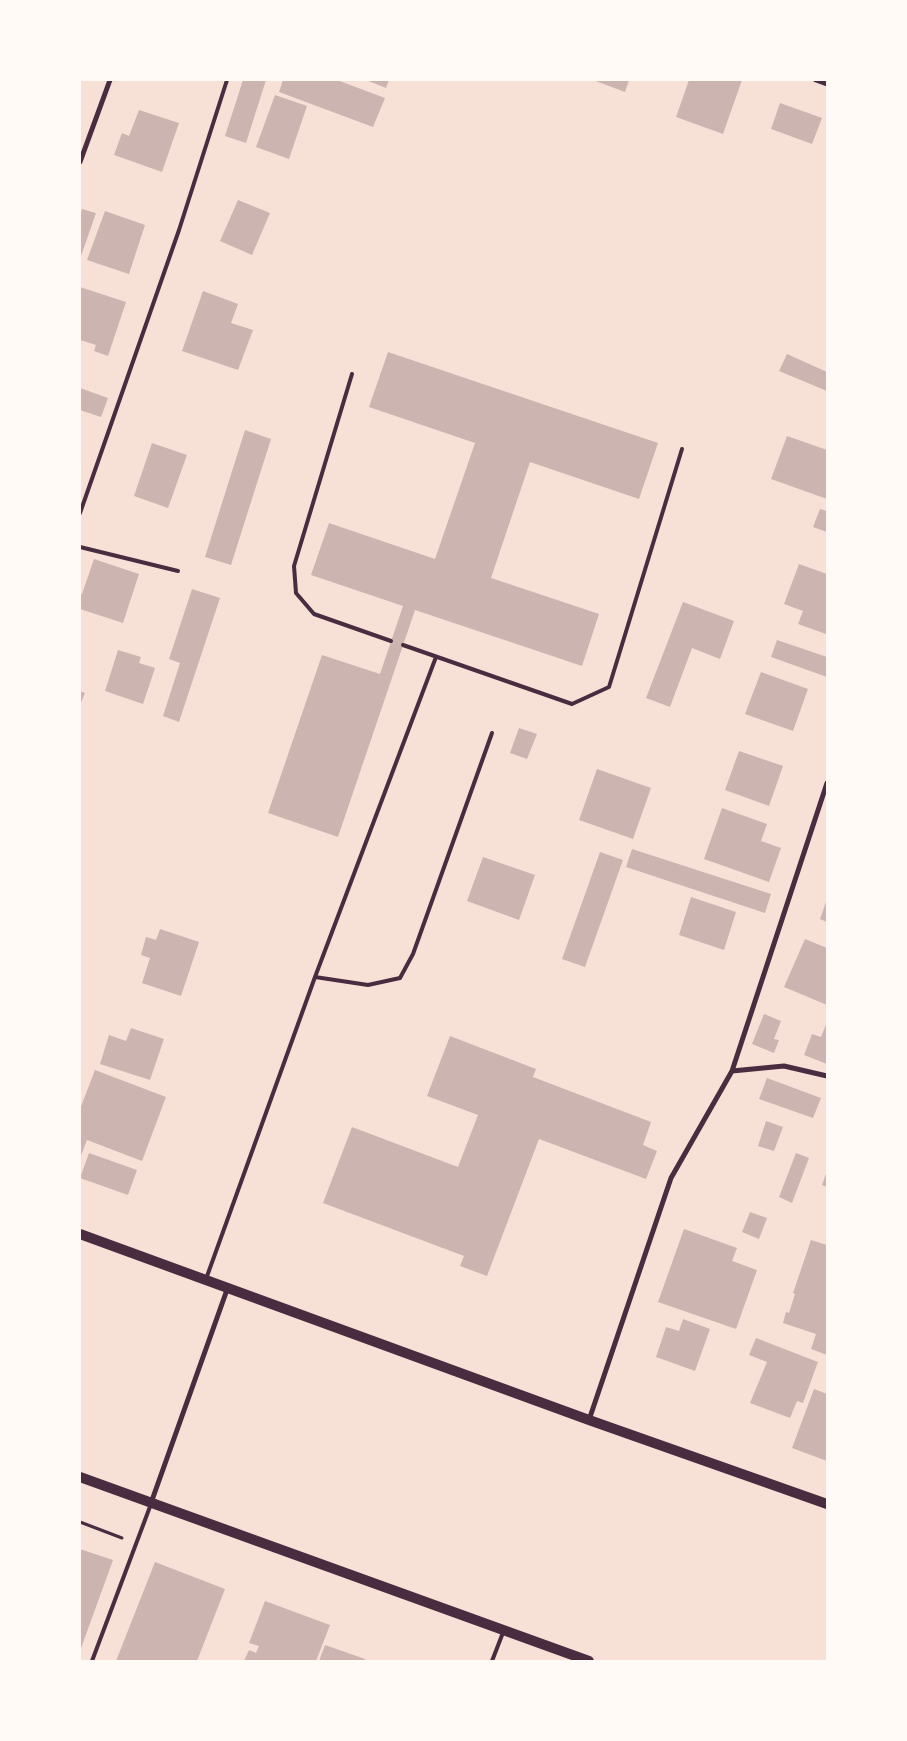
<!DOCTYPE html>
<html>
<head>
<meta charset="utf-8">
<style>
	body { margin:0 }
	#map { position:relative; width:907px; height:1741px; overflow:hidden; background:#f7e1d7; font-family:"Open Sans",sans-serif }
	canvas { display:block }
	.frame { position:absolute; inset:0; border:81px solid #fffaf5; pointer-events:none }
</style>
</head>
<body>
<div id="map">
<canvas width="907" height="1741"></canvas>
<div class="frame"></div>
</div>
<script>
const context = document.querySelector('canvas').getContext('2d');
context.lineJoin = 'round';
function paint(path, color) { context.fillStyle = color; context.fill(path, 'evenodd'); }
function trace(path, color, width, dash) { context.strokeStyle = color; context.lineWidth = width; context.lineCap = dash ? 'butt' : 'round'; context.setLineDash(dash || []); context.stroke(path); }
const building = new Path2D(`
	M243 80H266L246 143 225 136Z
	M283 80H337L385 98 373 127 279 92Z
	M366 80H389L386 88Z
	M593 80H629L625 92Z
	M689 80H742L723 134 676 117Z
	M275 95 307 106 289 159 256 147Z
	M780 103 822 118 812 144 771 129Z
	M139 110 179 123 162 172 114 155 122 133 129 136Z
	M238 200 270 213 252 255 220 241Z
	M82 209 96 213 80 259V215Z
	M105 211 145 225 129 274 87 260Z
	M80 287 126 302 108 356 94 351 96 345 80 340Z
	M203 291 238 304 231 323 253 330 238 370 182 351Z
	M388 352 658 443 639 499 530 462 491 578 599 614 582 666 415 610 338 837 268 813 322 655 380 674 403 606 311 575 329 523 435 559 475 443 369 407Z
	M787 354 827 372V391L779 371Z
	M80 388 108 398 101 417 80 410Z
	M245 430 271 439 231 565 205 557Z
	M787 436 827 450V499L771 479Z
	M152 443 187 455 168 508 134 496Z
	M820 509 827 511V532L813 527Z
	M94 559 139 574 123 623 80 609V593L82 594Z
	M799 564 827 574 826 634 798 624 803 611 784 604Z
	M192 589 220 598 179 722 163 716 180 663 169 659Z
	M683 602 734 621 720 659 692 648 670 707 646 698Z
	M777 640 827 657V677L771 657Z
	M118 650 141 657 139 663 155 668 143 704 105 691Z
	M761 672 808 689 793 731 745 714Z
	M80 691 85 693 80 705Z
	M519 728 537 734 527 759 510 753Z
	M739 751 783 766 769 806 725 790Z
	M597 769 651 788 633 839 579 820Z
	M722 808 767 824 761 841 781 848 769 882 704 859Z
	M632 849 771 894 765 913 626 867Z
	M600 852 623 860 585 967 562 959Z
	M483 857 535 875 519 920 467 901Z
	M691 897 736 912 724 950 679 935Z
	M827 899V922L820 919Z
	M160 929 199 942 181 996 142 983 150 958 141 955 146 937 156 940Z
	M805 939 827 948V1005L784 987Z
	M764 1014 781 1021 774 1039 779 1040 774 1053 752 1044Z
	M827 1022V1064L804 1055 812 1034 821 1037Z
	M131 1028 164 1039 150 1080 100 1064 109 1035 126 1041Z
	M450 1036 536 1069 533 1077 651 1122 643 1145 657 1151 646 1179 539 1139 487 1276 460 1266 464 1256 323 1203 352 1127 458 1167 478 1115 427 1096Z
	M95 1070 166 1097 142 1161 87 1140 80 1158V1109Z
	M767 1078 821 1098 813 1118 759 1099Z
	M766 1121 783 1127 774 1151 758 1146Z
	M89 1153 137 1170 128 1195 80 1178Z
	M796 1153 809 1158 792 1203 779 1197Z
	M827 1171V1187L822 1185Z
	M750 1212 767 1218 759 1239 742 1232Z
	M684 1229 737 1248 732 1261 757 1270 736 1329 658 1302Z
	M811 1240 827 1245V1355L811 1349 816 1334 783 1323 786 1312 789 1313 795 1294 793 1293Z
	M683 1319 710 1329 695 1371 656 1357 666 1327 679 1331Z
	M756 1338 818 1362 803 1403 797 1401 790 1418 750 1403 767 1362 749 1355Z
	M814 1389 827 1394V1461L792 1448Z
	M80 1549 113 1560 80 1651Z
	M155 1562 225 1589 197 1661H116Z
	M265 1601 330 1625 316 1661H244L249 1650 256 1653 259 1646 249 1643Z
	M325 1645 365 1659 364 1661H319Z`);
const path = new Path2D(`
	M80 1522 122 1538`);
const service = new Path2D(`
	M352 374 294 566 296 593 314 614 391 641
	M80 513 179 230 227 80
	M80 547 178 571
	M403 645 572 704 609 687 682 449
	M315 977 368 985 400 978 413 954 492 733
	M206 1279 315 977 436 657
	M92 1661 151 1504
	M492 1661 504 1630`);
const minor = new Path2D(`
	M816 80 827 84
	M80 162 110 80
	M732 1071 784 1066 827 1076
	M589 1420 671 1178 732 1071 827 783
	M151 1503 228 1287`);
const secondary = new Path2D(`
	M80 1234 589 1420 827 1504
	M80 1477 589 1661`);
paint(building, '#ccb4b1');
trace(path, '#4a2c40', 3);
trace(service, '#4a2c40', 4);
trace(minor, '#4a2c40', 5);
trace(secondary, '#4a2c40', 10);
</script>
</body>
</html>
